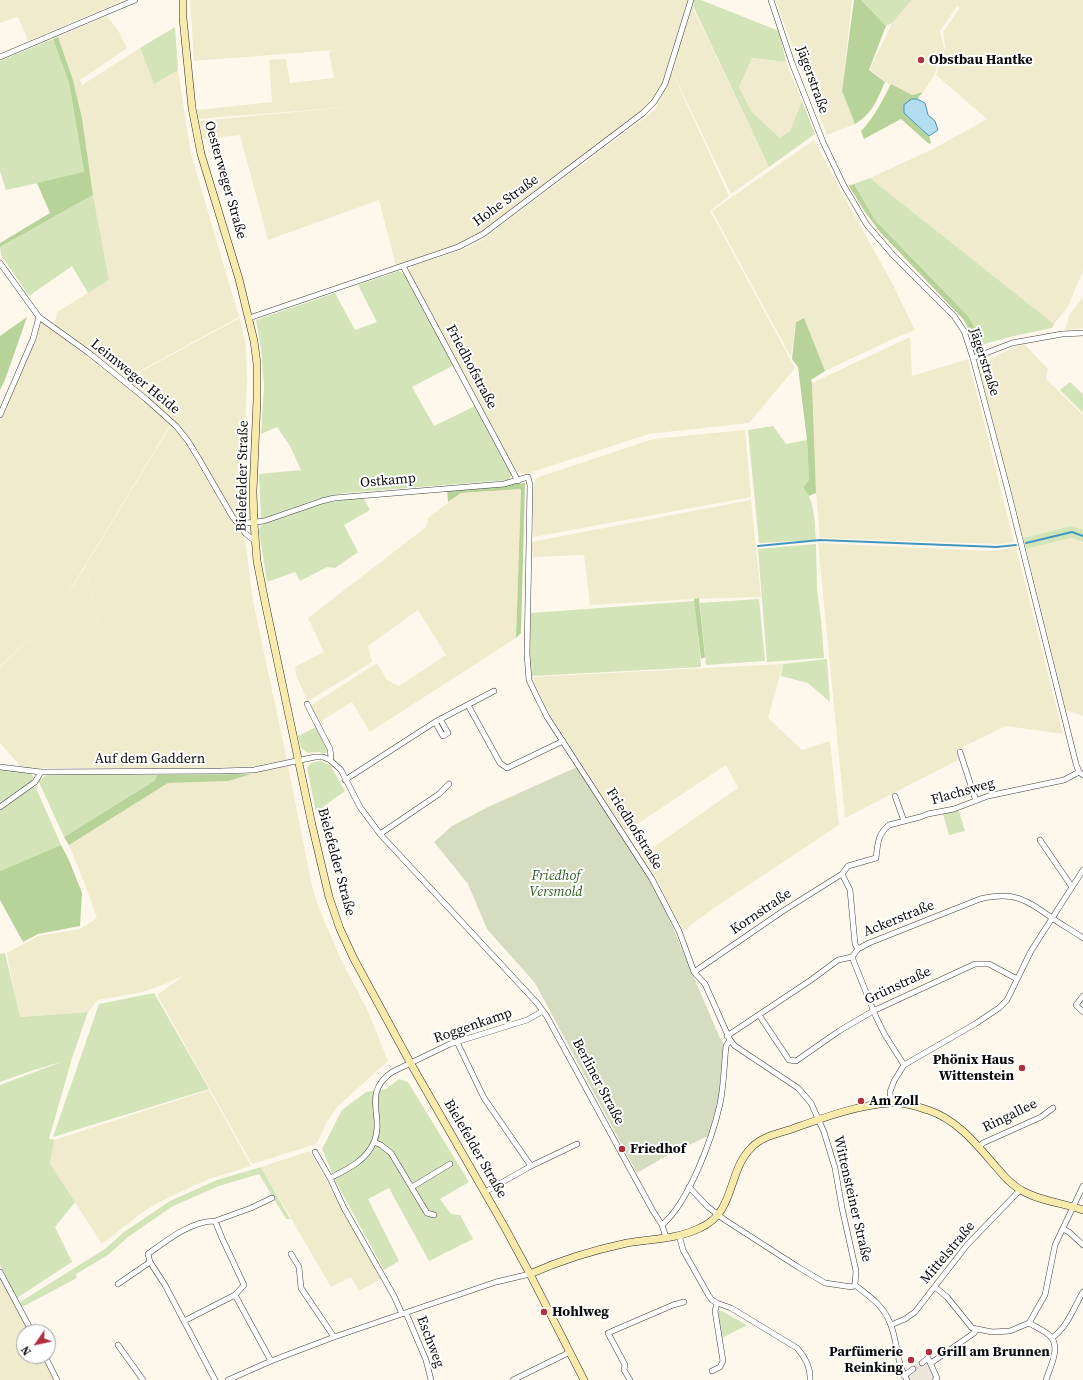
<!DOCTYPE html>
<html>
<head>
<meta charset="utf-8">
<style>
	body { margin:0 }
	#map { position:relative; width:1083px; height:1380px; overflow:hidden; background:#fdf8eb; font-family:"Source Serif 4",serif }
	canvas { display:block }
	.north { position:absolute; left:16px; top:1324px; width:40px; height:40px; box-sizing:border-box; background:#fff; border:1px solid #9d9d9d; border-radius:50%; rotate:236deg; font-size:11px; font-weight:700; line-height:16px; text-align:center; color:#0b0b0b }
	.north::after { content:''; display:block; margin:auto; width:14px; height:18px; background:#ae303f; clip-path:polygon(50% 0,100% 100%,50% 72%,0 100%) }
</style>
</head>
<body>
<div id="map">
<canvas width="1083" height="1380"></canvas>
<div class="north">N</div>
</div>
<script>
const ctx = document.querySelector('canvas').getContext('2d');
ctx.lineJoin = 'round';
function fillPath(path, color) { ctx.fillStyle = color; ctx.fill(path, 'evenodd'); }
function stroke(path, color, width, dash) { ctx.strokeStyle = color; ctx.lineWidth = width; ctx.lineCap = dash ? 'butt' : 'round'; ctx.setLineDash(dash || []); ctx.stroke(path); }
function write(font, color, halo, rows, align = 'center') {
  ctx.font = font + ' "Source Serif 4",serif'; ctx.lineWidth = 4; ctx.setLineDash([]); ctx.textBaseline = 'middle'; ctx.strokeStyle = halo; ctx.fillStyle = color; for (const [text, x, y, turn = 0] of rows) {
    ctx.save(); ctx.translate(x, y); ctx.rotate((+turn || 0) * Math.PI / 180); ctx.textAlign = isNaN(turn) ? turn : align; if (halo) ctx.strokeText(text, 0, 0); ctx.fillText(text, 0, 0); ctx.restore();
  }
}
fillPath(new Path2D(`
	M0 0H121L120 2 28 41 18 17 0 23Z
	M190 0H689L661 87 652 103 473 240 396 266 379 200 268 240 240 135 203 139 198 121 349 107 198 119 197 110 272 102 269 60 286 59 290 83 334 78 329 52 335 50 194 61Z
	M775 0H852L842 91 855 124 827 135Z
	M912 0H1083V271L1067 308 1054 324 870 178 933 149 987 119 936 75 945 47 943 32 960 8 957 6 940 31 944 48 934 76 923 92 912 95 885 82 870 69 892 23Z
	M692 6 769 167 731 194 671 69Z
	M107 16 118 30 127 48 80 80 82 85 140 48 154 83 178 70 191 154 239 317 127 378 55 325 57 312 109 280 93 195 82 118 73 80 58 37Z
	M752 58 786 62 802 101 790 131 780 138 752 112 739 86Z
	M672 72 729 196 710 211 795 368 749 423 649 434 526 474 518 472 513 465 409 272 412 266 475 245 655 110Z
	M814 140 842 193 892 283 915 330 893 339 825 371 803 318 796 322 791 357 712 211Z
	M1083 297V328L1065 330 1069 315Z
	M240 318 246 347 247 382 241 520 235 516 192 442 171 417 127 379Z
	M43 322 143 400 170 425 63 602 86 566 128 768H22L0 743V667L48 622 0 666V421L4 414 39 324Z
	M910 337 912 376 968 359 1014 542 999 544 820 538 816 493 812 383Z
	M1023 343 1048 369 1046 379 1083 415V530L1071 526 1023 538 978 365Z
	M171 425 183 439 224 509 237 527 245 539 253 601 287 760 256 766 220 768H128L86 565Z
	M745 430 751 497 533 537V486L536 478 653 439Z
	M521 489 516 638 370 732 352 702 318 723 311 708 313 704 377 663 387 680 399 686 446 655 418 610 368 646 372 662 310 700H307L296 675 295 667 324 652 308 618 426 527 428 518 461 493Z
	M751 500 761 597 694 599 590 605 584 555 533 557 531 542Z
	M1071 538 1083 542V716L1066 710 1026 549Z
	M818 543 992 551 1016 547 1063 734 1006 726 957 750 958 760 845 818Z
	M783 664 768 718 802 750 830 741 839 825 714 908 683 931 656 878 642 855 738 788 726 765 627 831 612 811 554 721 542 700 532 677Z
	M288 766 312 886 318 906 341 960 366 1007 388 1061 337 1107 327 1122 317 1143 313 1145 252 1164 157 995 186 974 170 982 143 992 98 1000 88 1012 19 1017 7 953 38 936 80 929 97 918 84 882 69 845 168 783 229 781 258 771Z
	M209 1090 251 1166 209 1179 171 1196 144 1211 102 1244 50 1164 54 1140Z
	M310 1151 381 1279 359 1291 351 1277 331 1287 261 1167Z
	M0 1276 29 1332H24V1356H42L55 1380H0Z`), '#f1ebcd');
fillPath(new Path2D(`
	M694 0H701L779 31 786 62 752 58 739 87 752 112 780 138 790 131 802 101 815 134 769 167 693 6Z
	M861 0H912L892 23 886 26Z
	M175 27 178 70 154 84 140 48Z
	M53 39 69 83 84 173 6 190 0 171V61Z
	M870 178 1054 324 1052 328 1014 336 984 344 968 316 875 220 854 184Z
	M93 195 109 280 88 293 72 266 29 296 1 255 0 247Z
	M399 271 404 274 454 365 412 387 434 426 475 406 512 475 508 480 343 493 318 499 261 519 259 474 301 470 290 446 277 427 261 434 264 387 261 348 256 320 335 293 355 330 377 322 358 285Z
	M1070 382 1083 394V413L1060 390Z
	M773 426 786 444 807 440 809 480 803 487C816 504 814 520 816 540L759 543 748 430Z
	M363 497 370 510 344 525 358 552 335 568 327 567 300 581 295 572 267 582 259 531 261 525 320 504Z
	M1071 526 1083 530V542L1071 538 1026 549 1023 538Z
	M816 544 817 589 821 619 824 658 767 662 758 549Z
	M759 599 765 661 706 665 700 603Z
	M695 601 701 667 532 676 530 652 531 613Z
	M827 659 830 702 808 683 781 676 783 664Z
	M316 727 327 750 324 754 319 752 308 753 301 748 298 736Z
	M320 761 330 765 345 791 316 812 307 768 311 763Z
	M0 769 30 773 33 776 32 781 0 803Z
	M49 774 157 775 154 781 64 837 38 780Z
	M32 786 36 788 61 845 0 871V810Z
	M959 811 965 831 949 835 943 814Z
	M5 953 20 1017 88 1012 72 1058 49 1139 54 1140 50 1164 75 1202 55 1227 72 1262 17 1298 0 1265V1085L64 1061 31 1071 0 1082V954Z
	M154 993 209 1089 53 1137 99 1004Z
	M399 1079 408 1082 469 1182 440 1199 451 1214 460 1215 473 1239 429 1261 389 1188 368 1199 399 1261 384 1270 336 1182 322 1149 342 1110 366 1092 386 1089Z
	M261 1167 290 1219H286L259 1174 219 1186 173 1206 128 1237 108 1255 76 1274 77 1278 22 1307 20 1302 105 1249 124 1232 170 1201 217 1180Z
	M719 1311H722L747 1325 722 1338 718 1314Z`), '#d2e4b8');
fillPath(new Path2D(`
	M854 0H861L886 26 869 70 885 82C877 100 873 113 855 124L842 91Z
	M58 37 73 80 82 118 93 195 0 247V243L50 213 37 183 84 172 69 83 53 39Z
	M891 84 912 95 923 92 917 99H912L904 113 929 136 931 143 929 144 901 119 864 139 861 131C874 118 882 101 891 84Z
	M854 184 875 220 968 316 984 344 979 346 963 319 880 232 865 212 849 186Z
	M27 317 5 380 0 390V336Z
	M804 318 825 371 811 380 812 383 816 493 809 496 803 487 809 480 807 440 798 367 792 359 796 322Z
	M525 483 521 633 516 638 521 489 461 493 448 502 447 490Z
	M699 598 705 657 701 659 694 599Z
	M251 774 229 781 168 783 69 845 64 837 154 781 157 775Z
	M61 845 69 860 82 893 80 926 38 934 23 942 0 900V871Z`), '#b7d399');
fillPath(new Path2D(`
	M577 767 651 882 663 905 719 1036 723 1042V1050L719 1096 708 1136 666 1156 637 1173 535 983 487 929 468 884 434 842 452 826 488 807Z`), '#d5dcbf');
fillPath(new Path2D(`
	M928 1357 934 1364 939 1379 938 1380H909L906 1374 922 1364Z`), '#ece6db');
const water = new Path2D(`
	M912 99H917L925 103 928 115 935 121 938 130 929 136 904 113V105Z`);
fillPath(water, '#b4def0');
stroke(water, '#4197c1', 1);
stroke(new Path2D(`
	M1026 543 1072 532 1083 536
	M758 546 820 540 997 547 1016 545`), '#4197c1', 2);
stroke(new Path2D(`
	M913 1369 922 1363`), '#d9d4c9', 5, [5, 2.5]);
const street = new Path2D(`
	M771 0 792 63 823 142 844 186 867 225 893 255 954 316 964 331 973 358 1007 487 1076 764 1079 772 1083 775
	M0 57 135 0
	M0 263 39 317 89 353 146 399 176 426 188 441 199 459 232 516 246 534 255 541
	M403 266 518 481
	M249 318 458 247 483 234 643 113 654 102 665 84 691 0
	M973 358 1012 343 1062 334 1083 333
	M0 415 33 339 39 317
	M238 524 264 521 322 501 334 498 504 484 528 477 530 485 527 654 529 680 536 695 547 717 652 879 679 931 694 972 705 984 730 1040 735 1046 798 1088 811 1103 824 1132 835 1168 842 1208 856 1271 855 1285
	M307 704 330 749 331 757 330 760
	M468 705 500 763 507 768 563 741
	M435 722 443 736 448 733 440 719
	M960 752 976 801
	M0 767 41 772 221 771 254 770 315 757H323L330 760 341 770 360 807 380 834 537 1003 546 1015 653 1211 662 1225 666 1237
	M345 780 435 722 494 691
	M895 796 904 821
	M0 807 35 782 41 772
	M380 834 439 794 449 784
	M1040 840 1072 887
	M858 949 855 944 850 890 842 874 848 866 876 858C878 844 877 835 889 825L920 817 928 814 954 809 988 796 1064 780 1079 772
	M852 957 876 1017 885 1035 904 1065
	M694 972 783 911 842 874
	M1083 996 1076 1005 1083 1012
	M759 1015 789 1060 796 1061 839 1031 873 1011 975 964H989L1017 979
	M727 1036 811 980 838 960 852 957 858 949 869 943 980 899C1014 891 1025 899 1052 918 1062 925 1073 931 1083 938
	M457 1042 484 1098 531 1166
	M891 1103 890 1092 894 1081 904 1065 975 1024 999 1008 1007 1000 1031 951 1083 870
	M374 1142 381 1145 391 1153 427 1213 434 1215
	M979 1147 983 1143 1041 1117 1053 1108
	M315 1152 330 1178 344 1208 394 1296 402 1314
	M330 1178C346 1170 366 1161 374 1142 385 1116 361 1094 392 1072L450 1044 527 1020 543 1011
	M412 1187 450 1164
	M689 1187 708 1207 725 1220 798 1267 825 1283 852 1287 855 1285
	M485 1192 531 1166 577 1144
	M215 1221 251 1208 272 1198
	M662 1225C689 1202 712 1139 720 1104 724 1085 724 1066 726 1046L730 1040
	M1063 1229 1069 1232 1083 1245
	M679 1235 683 1250 709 1296 712 1300 717 1303 731 1308 797 1348C805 1357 811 1367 810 1380
	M291 1254 299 1267 301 1288 334 1337
	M0 1272 32 1332
	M118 1284 150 1262
	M855 1285C870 1297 883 1305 890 1323 898 1341 896 1363 907 1380
	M935 1287 947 1297 972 1328 992 1332 1010 1331 1029 1323 1045 1295 1055 1245 1083 1186
	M235 1295 271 1361
	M406 1313 426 1360 431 1380
	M184 1321 235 1295 244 1285 222 1238 215 1221C191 1221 167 1240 148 1254L150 1262 165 1285 215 1380
	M1029 1323C1036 1327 1043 1330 1049 1335 1062 1346 1050 1367 1046 1380
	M891 1325 905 1319 915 1312 967 1245 1020 1190
	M1052 1338C1068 1326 1073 1309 1083 1292
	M118 1345 143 1380
	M45 1356 57 1380
	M922 1363 928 1358 937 1378 935 1380
	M931 1363 974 1333 976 1330
	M712 1371 720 1367 723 1361 715 1311 717 1303
	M904 1376 913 1369
	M228 1380 271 1361 334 1337 496 1282 530 1274
	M513 1380 570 1352
	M630 1380 624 1370 625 1365 608 1333 673 1305 684 1302`);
const secondary = new Path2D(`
	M183 0V18L192 108 201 154 239 279 254 341 257 364V400L253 491 254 523 257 561 265 602 312 825 329 897 340 929 354 959 411 1064 504 1226 530 1274 584 1380
	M530 1274C561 1260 594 1250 627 1243 651 1239 678 1239 700 1228 736 1212 727 1172 751 1148 761 1137 778 1133 792 1129 823 1118 857 1105 890 1103 903 1102 915 1106 928 1110 958 1120 977 1145 997 1168 1004 1176 1011 1185 1021 1190 1039 1201 1063 1203 1083 1210`);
stroke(street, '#3e3e3e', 6);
stroke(secondary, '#2d2d2d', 8);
stroke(street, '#fff', 5);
stroke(secondary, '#f8eaab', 7);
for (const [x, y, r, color] of [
	[921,60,4,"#ae303f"],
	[1022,1068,4,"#ae303f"],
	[861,1101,4,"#ae303f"],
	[622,1149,4,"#ae303f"],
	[544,1312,4,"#ae303f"],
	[929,1352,4,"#ae303f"],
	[911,1360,4,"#ae303f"]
]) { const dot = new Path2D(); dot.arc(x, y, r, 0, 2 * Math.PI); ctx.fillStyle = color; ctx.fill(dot); stroke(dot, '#fff', 1.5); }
write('bold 14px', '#0b0b0b', '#fff', [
	["Obstbau Hantke",929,60],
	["Phönix Haus",1014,1060,"right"],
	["Wittenstein",1014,1076,"right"],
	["Am Zoll",869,1101],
	["Friedhof",630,1149],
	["Hohlweg",552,1312],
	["Parfümerie",903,1352,"right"],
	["Reinking",903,1368,"right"],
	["Grill am Brunnen",937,1352]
], 'left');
write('14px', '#0b0b0b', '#fff', [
	["Jägerstraße",812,80,70],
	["Oesterweger Straße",225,180,74],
	["Hohe Straße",506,201,-36],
	["Jägerstraße",984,362,72],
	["Friedhofstraße",471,367,62],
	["Leimweger Heide",135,377,39],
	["Bielefelder Straße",243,476,-89],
	["Ostkamp",388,481,-5],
	["Auf dem Gaddern",150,759],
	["Flachsweg",963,792,-16],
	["Friedhofstraße",634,829,58],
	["Bielefelder Straße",336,862,75],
	["Kornstraße",761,912,-34],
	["Ackerstraße",899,919,-22],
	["Grünstraße",898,986,-25],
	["Roggenkamp",473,1026,-19],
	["Berliner Straße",598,1082,62],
	["Ringallee",1010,1116,-26],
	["Bielefelder Straße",475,1149,60],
	["Wittensteiner Straße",852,1199,77],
	["Mittelstraße",948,1253,-50],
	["Eschweg",430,1342,69]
]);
write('italic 14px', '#325c22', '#fff', [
	["Friedhof",556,876],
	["Versmold",556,892]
]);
</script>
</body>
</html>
